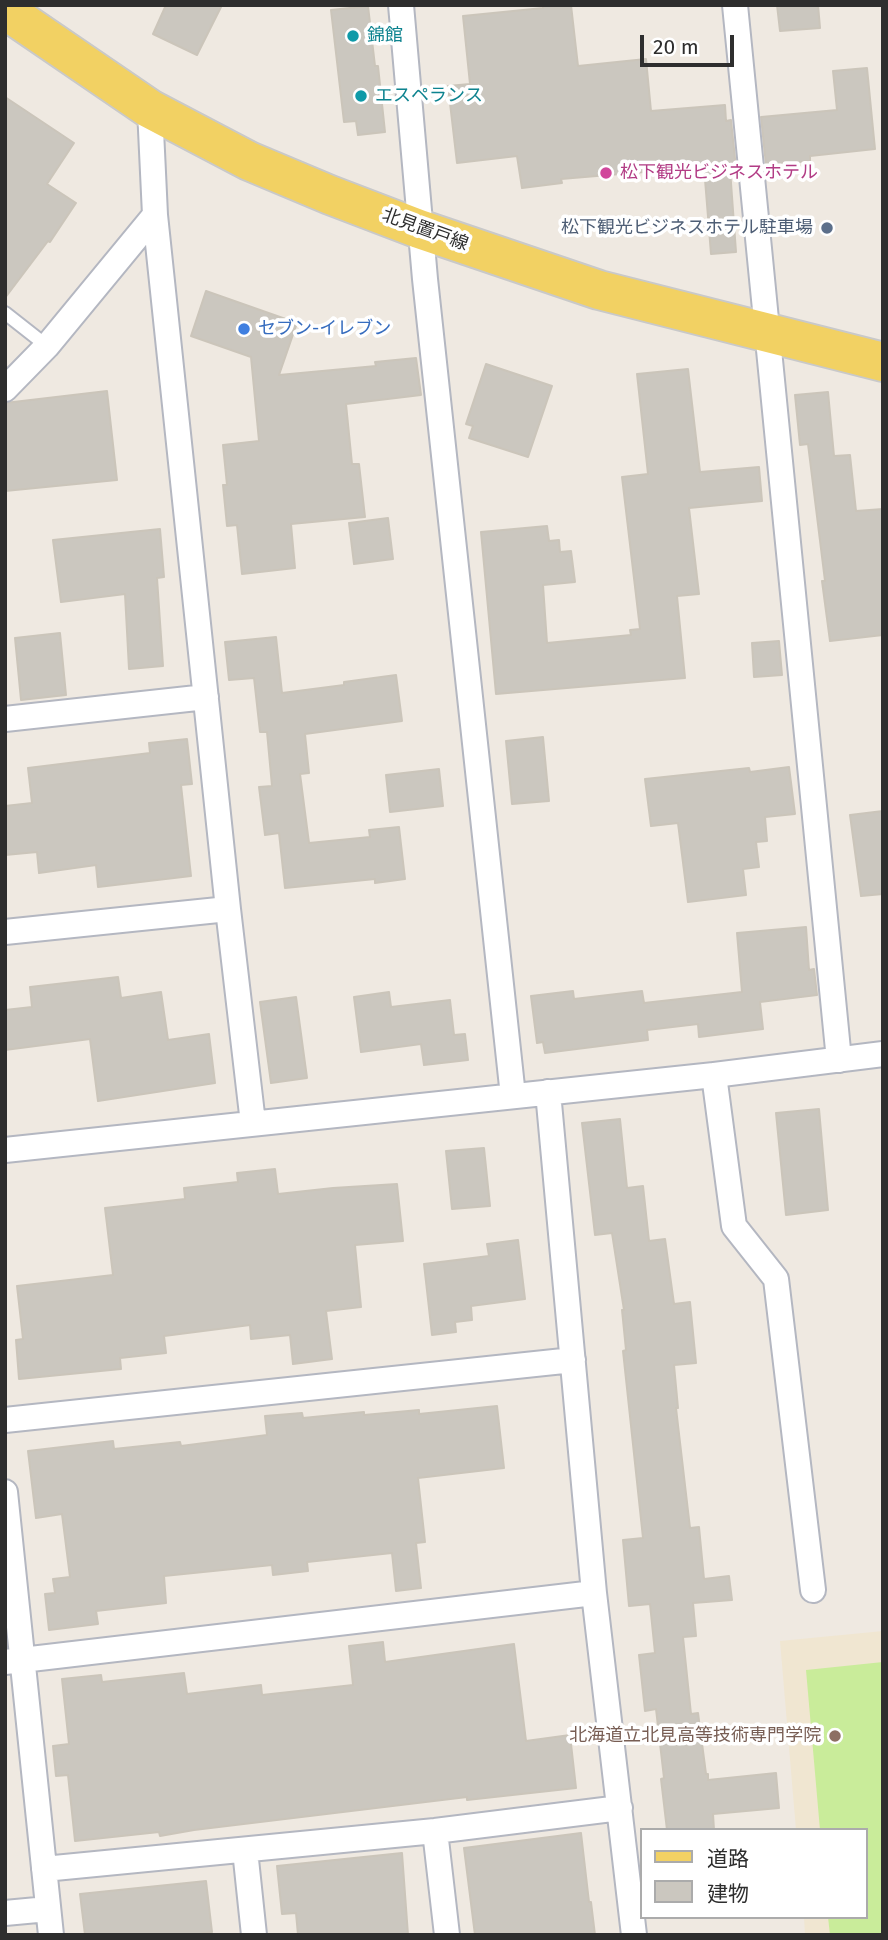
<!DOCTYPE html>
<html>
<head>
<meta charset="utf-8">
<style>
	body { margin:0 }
	#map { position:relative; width:888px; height:1940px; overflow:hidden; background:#efe9e1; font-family:"Fira Sans","Noto Sans JP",sans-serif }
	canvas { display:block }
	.frame { position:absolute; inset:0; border:7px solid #2e2e2e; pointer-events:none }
	.legend { position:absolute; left:640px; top:1828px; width:228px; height:91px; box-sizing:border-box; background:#fff; border:2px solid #ababab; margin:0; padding:9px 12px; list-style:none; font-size:21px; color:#2e2e2e }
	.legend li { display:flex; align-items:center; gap:14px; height:35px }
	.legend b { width:35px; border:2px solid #ababab }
	.scale { position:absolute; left:640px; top:35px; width:94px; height:32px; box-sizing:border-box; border:4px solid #2e2e2e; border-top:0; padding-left:9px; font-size:21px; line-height:24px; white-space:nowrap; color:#2e2e2e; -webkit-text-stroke:5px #fff; paint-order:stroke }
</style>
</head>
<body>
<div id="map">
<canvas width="888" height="1940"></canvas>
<div class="frame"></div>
<ul class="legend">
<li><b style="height:9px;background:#f2d163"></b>道路</li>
<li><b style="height:19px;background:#cbc7bf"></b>建物</li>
</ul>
<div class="scale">20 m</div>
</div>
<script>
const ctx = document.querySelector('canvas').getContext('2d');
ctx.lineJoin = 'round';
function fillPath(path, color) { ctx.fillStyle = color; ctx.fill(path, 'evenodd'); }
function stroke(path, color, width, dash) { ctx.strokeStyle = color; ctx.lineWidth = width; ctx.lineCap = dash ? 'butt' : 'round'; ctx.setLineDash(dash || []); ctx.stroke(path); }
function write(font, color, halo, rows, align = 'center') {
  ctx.font = font + ' "Fira Sans","Noto Sans JP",sans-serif'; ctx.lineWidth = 7; ctx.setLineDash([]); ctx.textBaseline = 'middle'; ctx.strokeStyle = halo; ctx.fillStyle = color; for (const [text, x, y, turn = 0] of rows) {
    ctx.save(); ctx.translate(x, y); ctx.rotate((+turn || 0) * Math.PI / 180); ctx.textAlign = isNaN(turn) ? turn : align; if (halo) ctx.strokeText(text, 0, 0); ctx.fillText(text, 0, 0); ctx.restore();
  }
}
fillPath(new Path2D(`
	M883 1631V1935H805L804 1917H865V1830H796L780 1641Z`), '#f0e6d1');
fillPath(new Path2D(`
	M883 1662V1935H830L828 1917H865V1830H820L806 1670Z`), '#c9ec9a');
const building = new Path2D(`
	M166 5H222L197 55 153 34Z
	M543 5H571L578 66 646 59 651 111 725 105 726 121 731 120 736 168 730 169 736 252 711 254 704 167 561 179 562 183 522 188 517 156 457 163 448 86 470 84 463 16 543 8Z
	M777 5H818L820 28 780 31Z
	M368 6 375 66H378L385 132 358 135 356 121 344 122 331 10Z
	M867 68 875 149 810 156V161L766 165 761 117 837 110 833 71Z
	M5 97 74 143 47 184 76 203 50 242 48 241 5 298Z
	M206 291 297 323 279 375 376 366 375 362 416 358 421 395 346 404 352 464H359L365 517 291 524 295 568 242 574 237 525 227 526 223 485H227L223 445 259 441 251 357 191 336Z
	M486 364 552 386 528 457 469 438 473 426 466 424Z
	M688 369 700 472 759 467 762 501 689 508 699 594 677 596 685 678 496 694 481 532 547 526 549 541 559 540 560 552 571 551 575 582 543 585 547 643 631 635 630 630 640 629 622 477 648 474 637 374Z
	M107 391 117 480 5 491V403Z
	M828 392 834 456 850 455 856 511 883 509V635L830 641 822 581H825L808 444 800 445 795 395Z
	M388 518 393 559 354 564 349 523Z
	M160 529 164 577 157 578 163 666 129 669 125 594 61 602 53 540Z
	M60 633 66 695 21 700 15 638Z
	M276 637 282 693 344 685V682L396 675 402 721 305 734 309 773 300 774 309 843 370 837 369 830 399 827 405 879 375 883V879L285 888 279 833 265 835 259 787 272 786 267 732H260L254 678 229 680 225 642Z
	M779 641 782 675 754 677 752 643Z
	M543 737 549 801 512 804 506 741Z
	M187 739 192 784 181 785 191 876 98 887 96 865 39 873 37 852 5 855V806L32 803 28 768 150 753 149 743Z
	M789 767 795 814 765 817 767 841 756 842 759 867 743 869 746 895 688 902 678 823 651 826 645 779 749 768 750 772Z
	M439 769 443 806 390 812 386 775Z
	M883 811V894L861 896 850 815Z
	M806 927 809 970 814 969 817 995 760 1002 763 1029 699 1037 698 1024 647 1030 648 1040 545 1053 543 1042 537 1043 531 996 573 991 574 999 642 991 644 1003 742 992 737 933Z
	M118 977 121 998 161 992 168 1040 209 1034 215 1083 98 1101 90 1039 5 1050V1010L32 1007 30 987Z
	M389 992 391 1007 450 1000 454 1035 465 1034 468 1060 424 1065 421 1044 361 1052 354 997Z
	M296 997 307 1078 271 1083 260 1002Z
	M819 1109 828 1210 786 1215 776 1113Z
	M620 1119 627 1188 643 1186 649 1241 665 1239 674 1304 690 1302 696 1363 674 1365 678 1408H676L690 1528 699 1527 704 1579 729 1576 732 1600 693 1603 696 1636 683 1637 691 1714 698 1713 706 1774H708V1780L776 1773 779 1808 713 1814 714 1830H667L661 1779 664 1778 656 1709 645 1711 639 1655 655 1653 650 1604 629 1606 623 1540 643 1538 623 1351 626 1350 622 1310H624L612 1233 595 1235 582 1123Z
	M484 1148 490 1206 452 1209 446 1151Z
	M275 1169 278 1194 333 1188 397 1184 403 1241 355 1245 361 1307 326 1311 332 1359 293 1364 290 1335 251 1339 250 1325 164 1336 166 1353 120 1358 121 1369 19 1379 16 1340 23 1339 17 1286 113 1275 105 1208 185 1199 184 1188 238 1182 237 1173Z
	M518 1240 525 1299 471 1306 472 1320 455 1322 456 1332 432 1335 424 1264 489 1256 487 1244Z
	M497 1406 504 1468 418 1478 425 1542 416 1543 421 1588 396 1591 392 1553 307 1562 308 1571 273 1575 272 1565 164 1576 166 1603 96 1611 98 1624 49 1630 45 1594 55 1593 53 1579 70 1577 62 1514 36 1518 28 1451 113 1441 114 1449 180 1442 181 1446 267 1435 265 1416 302 1413 303 1418 364 1412V1415L419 1410V1414Z
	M383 1642 385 1662 514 1644 526 1741 570 1735 576 1788 467 1800V1797L194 1830 160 1836 159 1832 75 1841 68 1775 56 1776 53 1746 69 1744 62 1679 101 1675 102 1682 184 1673 187 1694 261 1685 262 1695 353 1685 349 1646Z
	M581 1833 589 1902H591L595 1935H475L464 1848Z
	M402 1853 408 1935H298L296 1913 282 1914 277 1866Z
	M206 1881 212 1932 192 1935H85L80 1894Z`);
fillPath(building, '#cbc7bf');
stroke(building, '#cbc5ba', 2);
const lane = new Path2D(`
	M5 313 47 346`);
const street = new Path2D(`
	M401 5 425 279 513 1096
	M735 5 839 1060
	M150 109 155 215 228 909 253 1123
	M5 389 47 346 155 215
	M5 719 206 697
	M5 932 228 909
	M714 1075 734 1226 776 1279 813 1590
	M548 1092 594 1593 634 1935
	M5 1150 714 1075 883 1054
	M5 1420 573 1360
	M5 1492 51 1935
	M5 1662 594 1593
	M435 1831 447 1935
	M245 1850 254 1935
	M44 1869 435 1831 620 1808
	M5 1913 48 1909`);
const primary = new Path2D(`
	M5 10 150 109 249 161 330 195 419 229 599 290 883 362`);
stroke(lane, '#b4b7c1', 16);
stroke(street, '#b4b7c1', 28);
stroke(primary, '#c9c9c9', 42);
stroke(lane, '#fff', 12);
stroke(street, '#fff', 24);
stroke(primary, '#f2d163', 38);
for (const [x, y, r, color] of [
	[353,36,7,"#0f9aa8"],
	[361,96,7,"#0f9aa8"],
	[606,173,7,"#d1479c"],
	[827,228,7,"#5c6f8a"],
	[244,329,7,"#3f7fe0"],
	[835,1736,7,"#8d6e63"]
]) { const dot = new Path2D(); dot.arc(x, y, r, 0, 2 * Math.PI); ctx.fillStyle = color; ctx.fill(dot); stroke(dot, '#fff', 2.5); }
write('18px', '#0d838f', '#fff', [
	["錦館",367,36],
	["エスペランス",375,96]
], 'left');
write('18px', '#b23c85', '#fff', [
	["松下観光ビジネスホテル",620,173]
], 'left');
write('18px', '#4e5e75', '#fff', [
	["松下観光ビジネスホテル駐車場",813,228]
], 'right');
write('18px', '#2e2e2e', '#fff', [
	["北見置戸線",425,230,20]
]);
write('18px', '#366cbe', '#fff', [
	["セブン-イレブン",258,329]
], 'left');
write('18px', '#785e54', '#fff', [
	["北海道立北見高等技術専門学院",821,1736]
], 'right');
</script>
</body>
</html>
